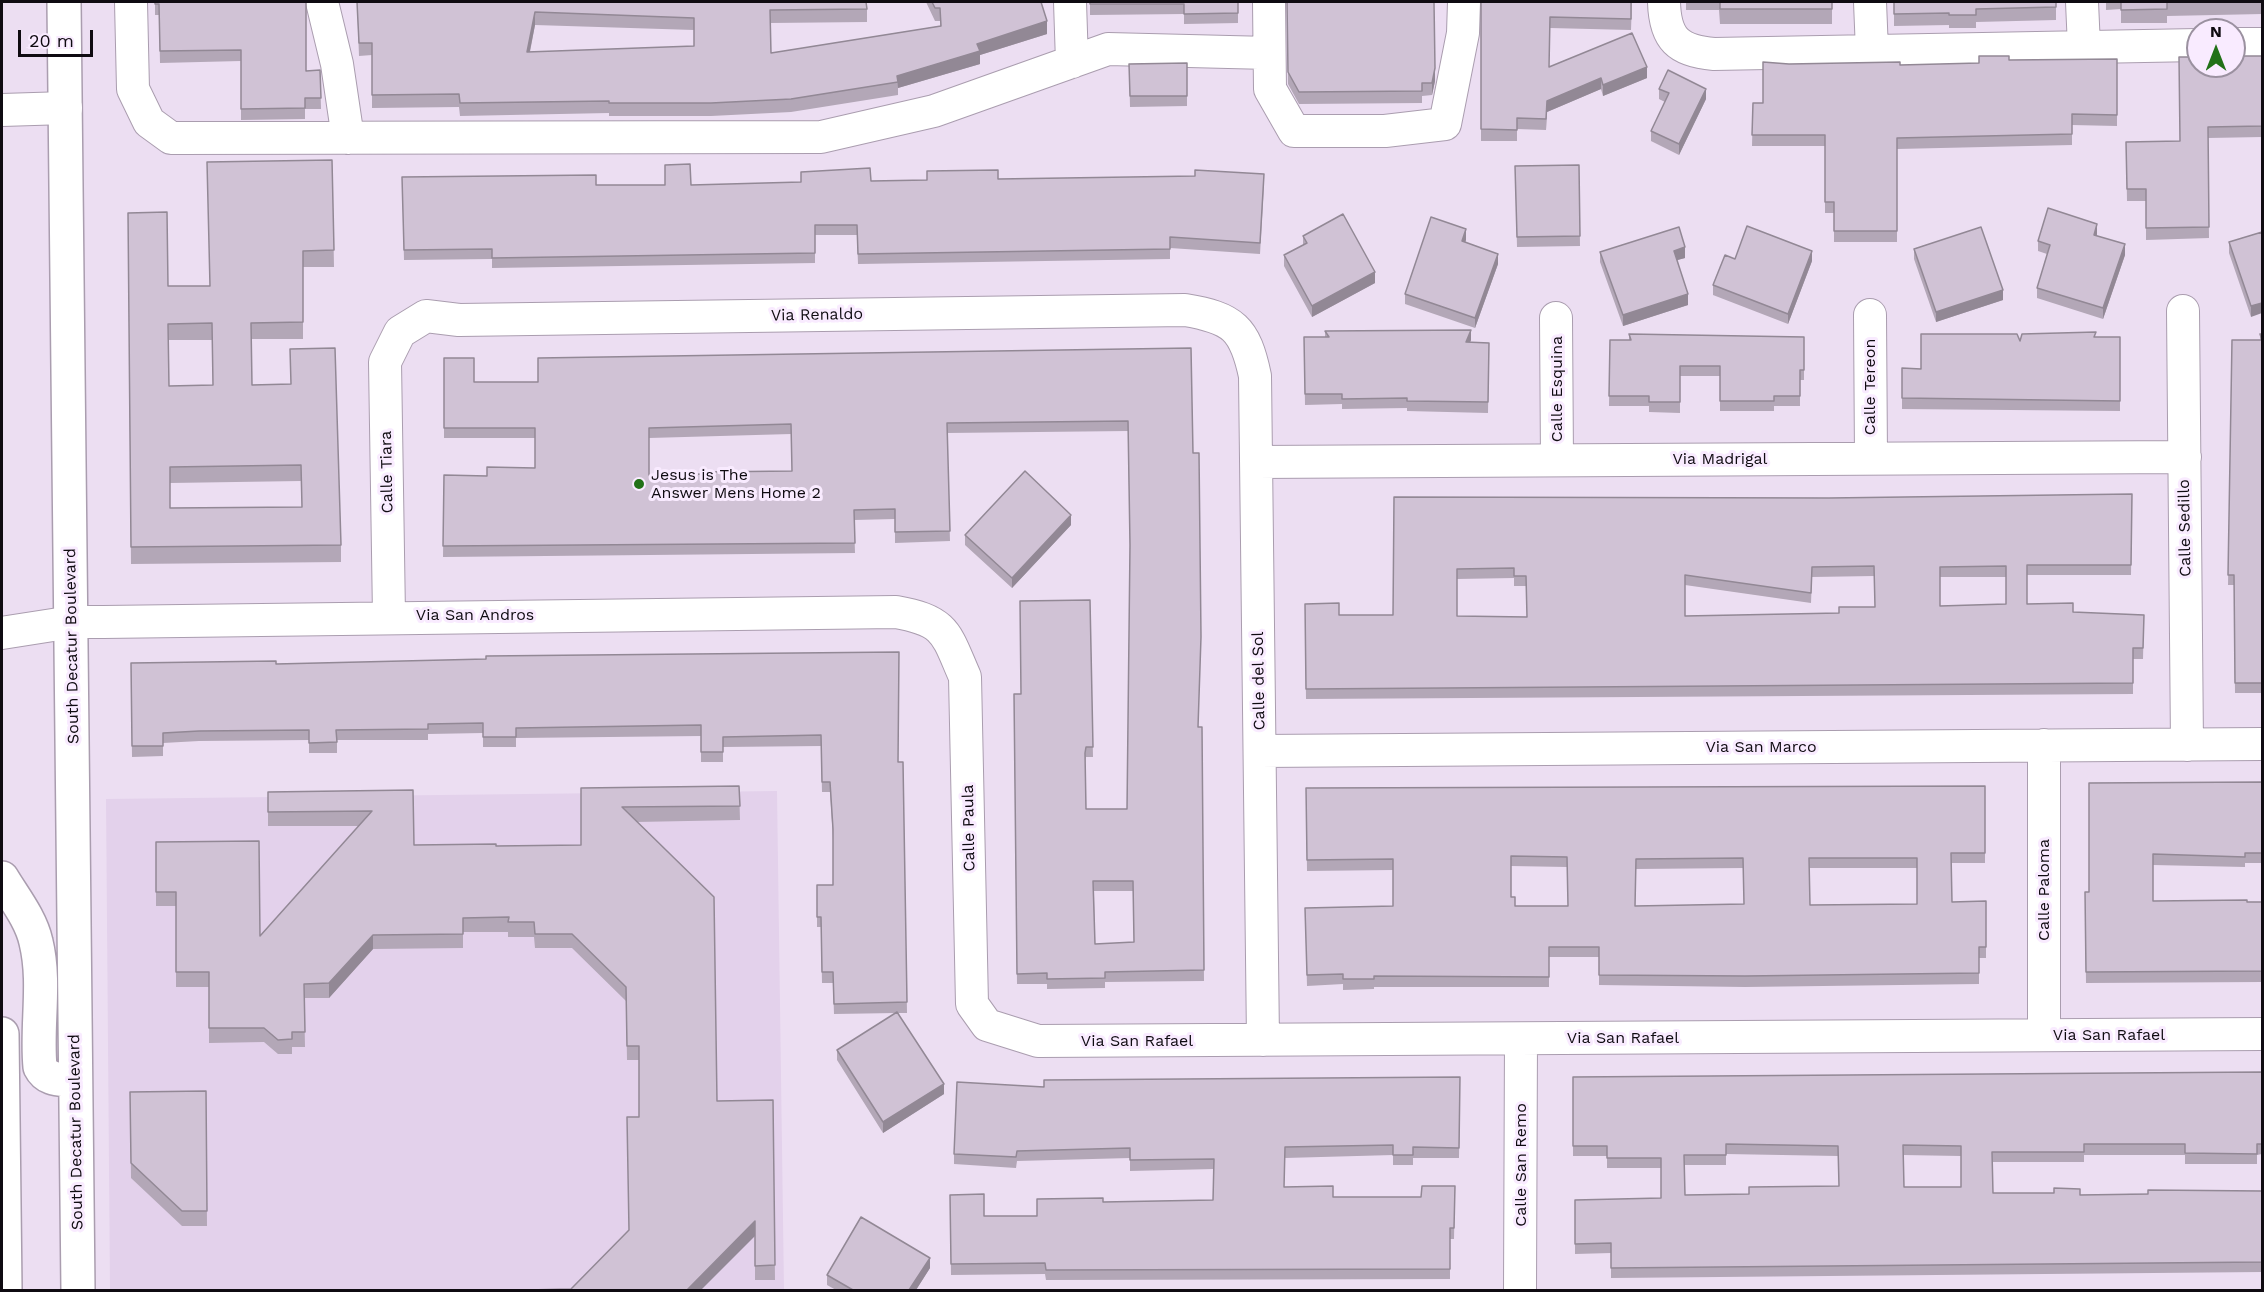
<!DOCTYPE html>
<html>
<head>
<meta charset="utf-8">
<style>
	body { margin:0 }
	#map { position:relative; width:2264px; height:1292px; overflow:hidden; background:#ecdef2; font-family:"Work Sans",sans-serif }
	canvas { display:block }
	.frame { position:absolute; inset:0; border:3px solid #0f0b11; pointer-events:none }
	.north { position:absolute; left:2186px; top:18px; width:60px; height:60px; box-sizing:border-box; background:#f9ebff; border:2px solid #9b91a0; border-radius:50%; rotate:0deg; font-size:16px; font-weight:700; line-height:24px; text-align:center; color:#0f0b11 }
	.north::after { content:''; display:block; margin:auto; width:21px; height:27px; background:#227118; clip-path:polygon(50% 0,100% 100%,50% 72%,0 100%) }
	.scale { position:absolute; left:18px; top:30px; width:75px; height:27px; box-sizing:border-box; border:3px solid #0f0b11; border-top:0; padding-left:8px; font-size:18px; line-height:21px; white-space:nowrap; color:#0f0b11; -webkit-text-stroke:4px #f9ebff; paint-order:stroke }
</style>
</head>
<body>
<div id="map">
<canvas width="2264" height="1292"></canvas>
<div class="frame"></div>
<div class="north">N</div>
<div class="scale">20 m</div>
</div>
<script>
const ctx = document.querySelector('canvas').getContext('2d');
ctx.lineJoin = 'round';
function fillPath(path, color) { ctx.fillStyle = color; ctx.fill(path, 'evenodd'); }
function stroke(path, color, width, dash) { ctx.strokeStyle = color; ctx.lineWidth = width; ctx.lineCap = dash ? 'butt' : 'round'; ctx.setLineDash(dash || []); ctx.stroke(path); }
function write(font, color, halo, rows, align = 'center') {
  ctx.font = font + ' "Work Sans",sans-serif'; ctx.lineWidth = 6; ctx.setLineDash([]); ctx.textBaseline = 'middle'; ctx.strokeStyle = halo; ctx.fillStyle = color; for (const [text, x, y, turn = 0] of rows) {
    ctx.save(); ctx.translate(x, y); ctx.rotate((+turn || 0) * Math.PI / 180); ctx.textAlign = isNaN(turn) ? turn : align; if (halo) ctx.strokeText(text, 0, 0); ctx.fillText(text, 0, 0); ctx.restore();
  }
}
fillPath(new Path2D(`
	M777 791 784 1290H110L106 799Z`), '#e3d1eb');
const minor = new Path2D(`
	M131 2 133 89 149 122 171 138 821 137 934 111 1108 49 1269 53
	M322 2 337 64 348 138
	M1070 2 1072 62
	M1269 2 1270 89 1294 131H1385L1445 124 1463 33 1464 2
	M1664 2C1665 39 1678 51 1714 54L2198 45
	M1870 2 1872 51
	M2082 2 2084 47
	M2234 44H2262
	M2 110 66 108
	M2183 311 2187 745
	M1870 315 1871 458
	M1556 318 1557 460
	M1256 462 2185 457
	M389 616 385 362 400 332 426 316 459 320 1185 310C1233 318 1245 328 1255 376L1263 1040
	M2 633 72 622H103L896 612C947 621 946 634 965 677L972 1004 987 1025 1038 1041 2262 1034
	M2044 745V1035
	M1260 751 2262 744
	M1520 1290 1521 1039`);
const major = new Path2D(`
	M64 2 78 1290
	M2 878C14 898 31 919 36 942 46 983 36 1026 40 1067 47 1081 61 1079 75 1081
	M2 1034 5 1290`);
stroke(minor, '#aa9daf', 34);
stroke(major, '#aa9daf', 36);
stroke(minor, '#fff', 32);
stroke(major, '#fff', 33);
fillPath(new Path2D(`
	M155 2 306 71 320 70 321 109H305V119L241 120V61L160 63 159 15H155Z
	M357 2 867 9V22L770 23 771 53 940 26V21H935L926 2H1041L1047 34 980 55V64L898 88V95L791 112 711 116H609V113L460 116 459 107 372 108V55L359 56ZM535 25 694 30V46L530 52Z
	M1090 2H1238V23L1184 24V14L1090 15Z
	M1287 2 1435 81 1432 95 1422 96V103L1299 104 1288 84Z
	M1481 2H1632L1631 30 1550 28 1549 67 1647 78 1603 96 1601 89 1547 112 1546 130 1517 129V141H1481Z
	M1686 2H1832V24H1720L1719 10H1686Z
	M1894 2H2056V20L1976 22V28H1949V25L1894 26Z
	M2106 2H2262V14L2167 16V23H2121V9L2106 10Z
	M2262 56V137L2208 138 2209 238 2146 240V201H2127L2126 142 2180 141Z
	M2117 59V126L2072 125V145L1897 149V242H1834V213H1825V146H1752L1753 103H1763L1789 64 1900 65 1979 63 2009 60Z
	M1187 63V106L1130 107 1129 64Z
	M1659 89 1706 99 1679 155 1651 141V131L1665 102 1659 99Z
	M332 160 334 267H303V339H251L252 385 291 384 290 349 341 545V562L131 564 128 213 168 286H209ZM168 340H212L213 385 169 386ZM301 481 302 507 170 508V483Z
	M1579 165 1580 246 1517 247 1515 166Z
	M402 177 596 185H691L998 179 1264 184 1260 254 1170 248V259L858 264 857 235H815V263L492 268V259L404 260Z
	M2262 232 2251 317 2229 253V242Z
	M2097 234V236L2125 255 2103 319 2037 298V288L2047 254 2038 251V241Z
	M1303 236 1375 283 1312 317 1284 266V255L1303 245Z
	M1466 240 1465 242 1498 264 1475 328 1405 304V294Z
	M1914 249 2003 300 1936 322 1914 259Z
	M1600 252 1685 258 1677 260 1688 305 1623 326 1600 262Z
	M1812 261 1788 324 1713 295V285Z
	M1325 331 1471 340 1470 342 1489 343 1488 413 1407 411V408L1342 409V404L1305 405 1304 337H1325Z
	M1629 334 1804 337V380H1800V406H1774V411H1720V376H1680V413L1649 412V406H1609L1610 340H1629Z
	M2260 334H2262V693H2235L2234 585H2228L2232 340H2260Z
	M2096 337H2120V411L1902 409V368L1921 369 2020 341Z
	M1191 348 1198 727H1202L1204 981 1105 982V988L1047 989V984H1017L1014 694H1021L1090 600 1093 757H1086L1085 762 1086 809H1127L1130 551 1128 431 947 433 950 541 895 543V519L854 520 855 553 443 557 444 475 487 476 535 468V438H444V358L474 382H538ZM791 434 792 471 649 475V438ZM1094 891H1133L1134 942 1095 944Z
	M2132 494 2131 575H2027V604L2073 612 2144 615 2143 659H2133V694L1306 699 1305 604 1339 615H1393L1394 497 1829 498ZM1874 576 1875 607 1839 613 1685 616V585L1811 603 1812 577ZM1940 577H2006V604L1940 606ZM1514 578V586H1526L1527 617 1457 616V579Z
	M1071 525 1012 588 965 545V535Z
	M899 652 898 762H903L907 1013H898L944 1094 883 1133 837 1060V1050L896 1013 834 1014 833 983H822L821 927H817V885H833V839L830 792H822L821 746 723 747V762H701V736L516 738V747H483V733L428 734V740H337V753H309V740L199 741 163 743V756L132 757 131 663 276 664Z
	M2262 782V863H2245V867L2153 865V901L2262 902V982L2086 983 2085 892H2089Z
	M739 786 740 820 636 822 717 1101 773 1100 775 1280H755V1236L571 1289 629 1230 639 1117V1060H627L626 1001 572 948H535L534 937H508V932H463V948L373 949 329 998H304L305 1047H292V1054H278L264 1042 209 1043V987H176V906H156V842L260 936 359 826H268V792L413 790 414 845 496 846 581 845V788Z
	M1985 786V863H1951L1952 902 1986 901V958H1979V984L1745 987 1599 985V957H1549V987H1374V989L1343 990V984L1307 986 1305 908 1393 906V870L1307 871 1306 788ZM1511 866 1567 867 1568 906H1515L1511 897ZM1743 868 1744 904 1635 906 1636 869ZM1809 868H1917V904L1810 905Z
	M2262 1072V1154L2257 1155V1164H2185V1155H2084V1162H1992L1993 1193 2080 1195 2262 1191V1272L1611 1278V1253L1575 1254V1200L1661 1198V1168H1607V1156H1573V1077ZM1726 1154 1838 1156 1839 1186 1749 1194 1685 1195 1684 1165H1726ZM1903 1155 1961 1156V1187H1904Z
	M1460 1077 1459 1158H1413V1165H1393V1155L1285 1158 1284 1187 1333 1197H1421L1455 1186 1454 1239H1450V1279L1046 1280 1045 1274 951 1275 950 1195 984 1216H1037L1103 1202 1213 1200 1214 1169 1130 1171V1158L1017 1161 1016 1168 954 1164V1154L1044 1087Z
	M206 1091 207 1226H182L131 1178 130 1092Z
	M930 1268 916 1290H836L827 1285V1275Z`), '#b3a7b7');
fillPath(new Path2D(`
	M535 12V25L527 65V52Z
	M1047 21V34L980 55V64L898 88 897 76 977 44Z
	M1647 67V78L1603 96V85Z
	M1435 68V81L1432 95V83Z
	M1601 78V89L1547 112 1546 130 1547 101Z
	M1706 89V99L1679 155V144Z
	M2097 224V234L2094 245V235Z
	M1466 229V240L1462 252V241Z
	M2125 244V255L2103 319V308Z
	M1685 247V258L1674 261V251Z
	M1812 251V261L1788 324V314Z
	M1498 254V264L1475 328V318Z
	M1375 272V283L1312 317V306Z
	M2003 290V300L1936 322V312Z
	M1688 294V305L1623 326V315Z
	M2262 303V313L2251 317V306Z
	M1471 330V340L1466 353V342Z
	M1071 515V525L1012 588V578Z
	M373 935V949L329 998V983Z
	M944 1084V1094L883 1133V1122Z
	M755 1221V1236L701 1290H687Z
	M930 1258V1268L916 1290H909Z`), '#928895');
const building = new Path2D(`
	M155 2H306V71L320 70 321 98H305V108L241 109V50L160 51 159 4H155Z
	M357 2H866L867 9 770 10 771 53 941 26 940 8H935L932 2H1041L1047 21 977 44 980 51 897 76 898 82 791 99 711 103H609V101L460 103 459 94 372 95V43H359ZM535 12 694 18V46L527 52Z
	M1090 2H1238V13L1184 14V4H1090Z
	M1287 2H1434L1435 68 1432 83H1422V91L1299 92 1288 72Z
	M1481 2H1631V19L1550 17 1549 67 1632 33 1647 67 1603 85 1601 78 1547 101 1546 119 1517 118V130L1481 129Z
	M1720 2H1832V9H1720Z
	M1894 2H2056V7L1976 9V15H1949V13L1894 14Z
	M2121 2H2208H2167V9L2121 10Z
	M1979 56H2009V60L2117 59V115L2072 114V134L1897 138V231H1834V202H1825V135H1752L1753 103H1763V62L1789 64 1900 62V65L1979 63Z
	M2234 56H2262V126L2208 127 2209 227 2146 228V189H2127L2126 142 2180 141 2179 57H2198V66H2234Z
	M1187 63V96H1130L1129 64Z
	M1668 70 1706 89 1679 144 1651 131 1669 93 1659 89Z
	M332 160 334 250 303 251V322L251 323 252 385 291 384 290 349 335 348 341 545 131 547 128 213 167 212 168 286H210L207 162ZM212 323 213 385 169 386 168 324ZM301 465 302 507 170 508V467Z
	M690 164 691 185 801 182V172L870 168 871 181 927 180V171L998 170V179L1195 176V170L1264 174 1260 243 1170 237V249L858 254 857 225H815V253L492 258V249L404 250 402 177 596 175V185H665V165Z
	M1579 165 1580 236 1517 237 1515 166Z
	M2048 208 2097 224 2094 235 2125 244 2103 308 2037 288 2050 245 2038 241Z
	M1343 214 1375 272 1312 306 1284 255 1307 243 1303 236Z
	M1431 217 1466 229 1462 241 1498 254 1475 318 1405 294Z
	M1747 226 1812 251 1788 314 1713 285 1725 255 1735 259Z
	M1679 227 1685 247 1674 251 1688 294 1623 315 1600 252Z
	M1981 227 2003 290 1936 312 1914 249Z
	M2262 232V303L2251 306 2229 242Z
	M1471 330 1466 342 1489 343 1488 402 1407 401V398L1342 399V394H1305L1304 337H1329L1325 331Z
	M2096 332 2094 337H2120V401L1902 398V368L1921 369V334H2017L2020 341 2022 334Z
	M1629 334 1804 337V370H1800V396H1774V401H1720V366H1680V402H1649V396H1609L1610 340H1631Z
	M2260 334H2262V683H2235L2234 575H2228L2232 340H2262Z
	M1191 348 1193 453H1199L1201 637 1198 727H1202L1204 970 1105 972V978L1047 979V973L1017 974 1014 694H1021L1020 601 1090 600 1093 747H1086L1085 753 1086 809H1127L1130 545 1128 421 947 423 950 531 895 532V509L854 510 855 543 443 546 444 475 487 476V467L535 468V428H444V358H474V382H538V358ZM791 424 792 471 706 472V474L649 475V428ZM1093 881H1133L1134 942 1095 944Z
	M1025 471 1071 515 1012 578 965 535Z
	M2132 494 2131 565H2027V604L2073 603V612L2144 615 2143 648H2133V683L1306 689 1305 604 1339 603V615H1393L1394 497 1829 498ZM1874 566 1875 607H1839V613L1685 616V575L1811 593 1812 567ZM2006 566V604L1940 606V567ZM1514 568V576H1526L1527 617 1457 616V569Z
	M899 652 898 762H903L907 1002 834 1004 833 972H822L821 917H817V885H833V829L830 782H822L821 735 723 737V752H701V725L516 728V737H483V723L428 724V729L336 730 337 742 309 743V730L199 731 163 733V746H132L131 663 276 661V664L486 659V656Z
	M2262 782V853H2245V857L2153 854V901L2247 900V902H2262V971L2086 972 2085 892H2089V783Z
	M739 786 740 806 622 807 714 897 717 1101 773 1100 775 1265 755 1266V1221L687 1290H527L571 1289 629 1230 627 1117H639V1046H627L626 987 572 934H535L534 922H508L509 917 463 918V934L373 935 329 983 304 984 305 1032H292V1039L278 1040 264 1028H209V972H176V892H156V842L259 841 260 936 372 811 268 812V792L413 790 414 845 496 844V846L581 845V788Z
	M1985 786V853H1951L1952 902 1986 901V947H1979V973L1745 976 1599 975V947H1549V977L1374 976V979H1343V974L1307 975 1305 908 1393 906V859L1307 860 1306 788ZM1511 856 1567 857 1568 906H1515V897H1511ZM1743 858 1744 904 1635 906 1636 859ZM1809 858H1917V904L1810 905Z
	M897 1012 944 1084 883 1122 837 1050Z
	M2262 1072V1144H2257V1154L2185 1153V1144H2084V1152H1992L1993 1193H2054V1188L2080 1189V1195L2148 1194V1190L2262 1191V1262L1611 1268V1243L1575 1244V1200L1661 1198V1158H1607V1146H1573V1077ZM1726 1144 1838 1146 1839 1186 1749 1187V1194L1685 1195 1684 1155H1726ZM1903 1145 1961 1146V1187H1904Z
	M1460 1077 1459 1148 1413 1147V1155H1393V1145L1285 1147 1284 1187 1333 1186V1197H1421L1422 1186H1455L1454 1228H1450V1269L1046 1270 1045 1263 951 1264 950 1195 984 1194V1216H1037V1199L1103 1198V1202L1213 1200 1214 1159 1130 1160V1148L1017 1151 1016 1157 954 1154 957 1082 1044 1087V1080Z
	M206 1091 207 1211H182L131 1163 130 1092Z
	M861 1217 930 1258 909 1290H853L827 1275Z`);
fillPath(building, '#d0c2d5');
stroke(building, '#928895', 1.5);
for (const [x, y, r, color] of [
	[639,484,6,"#227118"]
]) { const dot = new Path2D(); dot.arc(x, y, r, 0, 2 * Math.PI); ctx.fillStyle = color; ctx.fill(dot); stroke(dot, '#f9ebff', 2); }
write('16px', '#0f0b11', '#f9ebff', [
	["Via Renaldo",817,315,-1],
	["Calle Tereon",1870,387,-90],
	["Calle Esquina",1557,389,-90],
	["Via Madrigal",1720,459],
	["Calle Tiara",387,472,-91],
	["Calle Sedillo",2185,528,-91],
	["Via San Andros",475,615],
	["South Decatur Boulevard",72,646,-91],
	["Calle del Sol",1259,681,-91],
	["Via San Marco",1761,747],
	["Calle Paula",969,828,-91],
	["Calle Paloma",2044,890,-90],
	["Via San Rafael",2109,1035],
	["Via San Rafael",1623,1038],
	["Via San Rafael",1137,1041],
	["South Decatur Boulevard",76,1132,-91],
	["Calle San Remo",1521,1165,-90]
]);
write('16px', '#0f0b11', '#f9ebff', [
	["Jesus is The",651,475],
	["Answer Mens Home 2",651,493]
], 'left');
</script>
</body>
</html>
